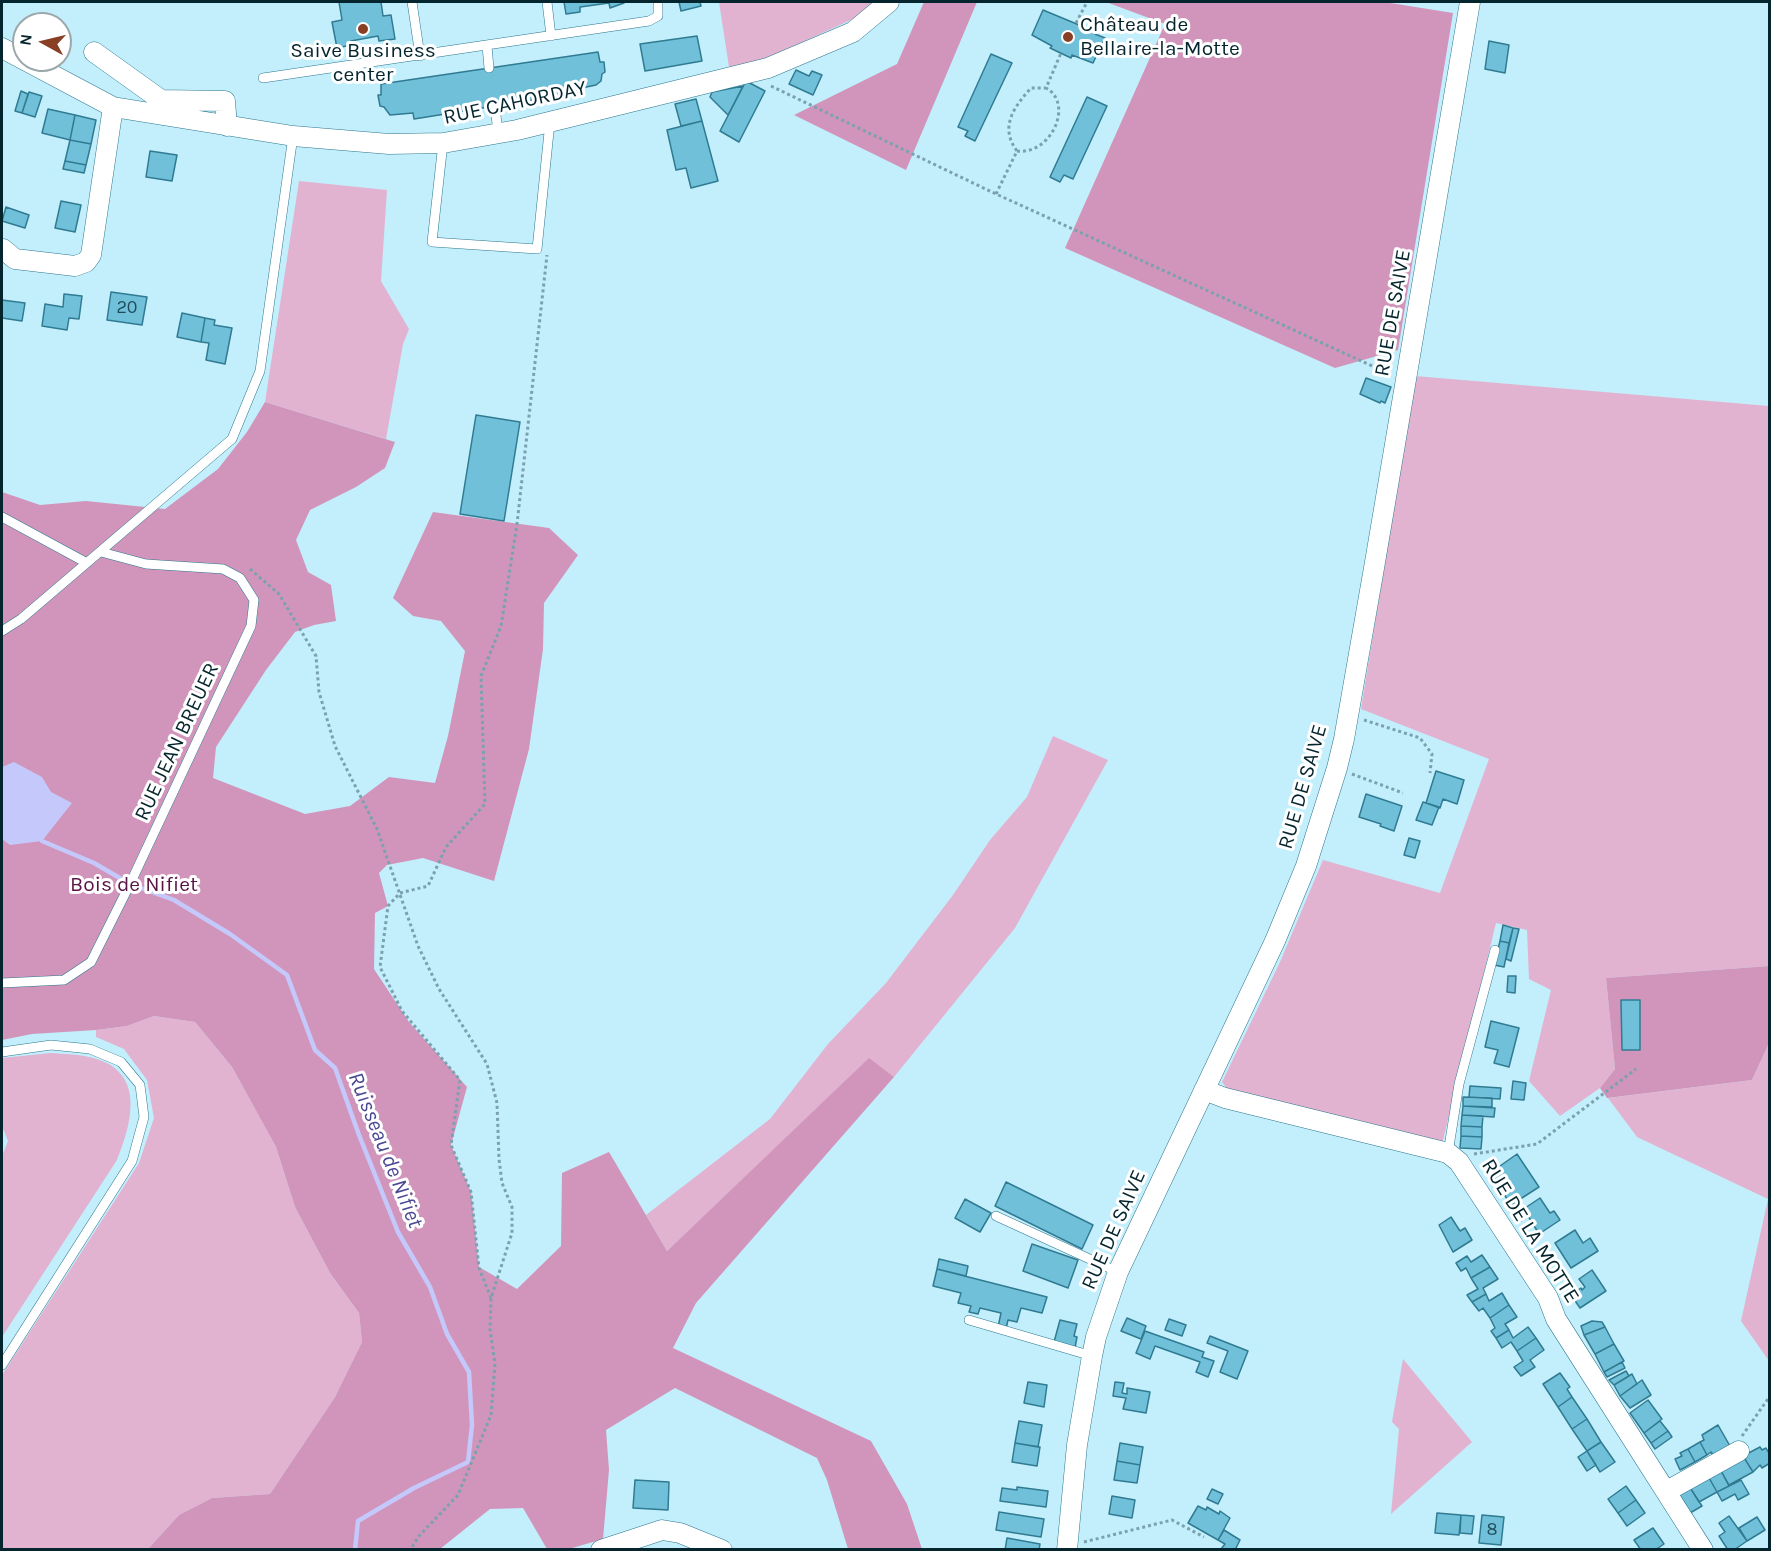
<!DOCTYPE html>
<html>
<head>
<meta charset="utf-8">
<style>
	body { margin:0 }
	#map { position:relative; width:1771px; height:1551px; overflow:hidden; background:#c3eefc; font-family:Karla,sans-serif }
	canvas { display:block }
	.frame { position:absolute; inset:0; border:3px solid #05252e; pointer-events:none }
	.north { position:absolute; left:12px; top:12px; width:60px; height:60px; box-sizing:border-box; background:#fff; border:2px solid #9ba8ab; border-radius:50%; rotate:278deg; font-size:16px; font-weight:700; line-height:24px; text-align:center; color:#05252e }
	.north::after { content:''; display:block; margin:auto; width:21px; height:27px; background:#883f23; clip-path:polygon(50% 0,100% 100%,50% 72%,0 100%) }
</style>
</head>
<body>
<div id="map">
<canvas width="1771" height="1551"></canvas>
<div class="frame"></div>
<div class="north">N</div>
</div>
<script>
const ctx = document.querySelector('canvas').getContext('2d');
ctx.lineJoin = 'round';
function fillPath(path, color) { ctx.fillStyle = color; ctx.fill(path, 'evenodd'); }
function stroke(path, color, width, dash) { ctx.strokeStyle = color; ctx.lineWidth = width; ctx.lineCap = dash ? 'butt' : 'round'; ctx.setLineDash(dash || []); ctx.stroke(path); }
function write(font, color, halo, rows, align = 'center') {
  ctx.font = font + ' Karla,sans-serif'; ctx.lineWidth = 6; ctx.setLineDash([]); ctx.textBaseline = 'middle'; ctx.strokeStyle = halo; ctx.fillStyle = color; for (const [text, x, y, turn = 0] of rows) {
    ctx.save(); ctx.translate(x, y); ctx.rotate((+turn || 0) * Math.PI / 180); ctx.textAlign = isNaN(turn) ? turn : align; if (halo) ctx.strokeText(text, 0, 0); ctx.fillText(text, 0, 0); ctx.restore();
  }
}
fillPath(new Path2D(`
	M719 2H881L853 19 763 60 729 67Z
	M299 181 387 190 381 281 409 329 403 344 386 439 265 402Z
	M1415 376 1769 406V966L1606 978 1615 1069 1600 1088 1560 1116 1529 1081 1551 990 1529 979 1527 930 1496 923 1442 1144 1228 1090 1222 1082 1280 962 1323 860 1440 893 1489 759 1361 709Z
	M1053 736 1108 760 1015 928 894 1077 869 1059 667 1251 646 1215 770 1119 828 1044 886 983 953 895 990 840 1027 797Z
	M154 1016 195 1022 232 1067 276 1147 295 1207 330 1273 359 1313 362 1342 335 1397 270 1494 212 1498 179 1515 148 1549H2V1375L139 1163 154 1118 147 1080 124 1049 96 1037V1030L127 1026Z
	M1769 1043V1361L1741 1321 1768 1199 1637 1137 1608 1098 1752 1080Z
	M51 1053C63 1054 77 1054 89 1057 146 1069 133 1121 117 1160L2 1337V1156L8 1141 2 1126V1058Z
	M1403 1359 1472 1442 1391 1514 1399 1429 1392 1422Z`), '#e2b3d0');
fillPath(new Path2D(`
	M924 2H977L906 170 794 115 897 64Z
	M1106 2H1384L1453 13 1398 350 1335 368 1065 248 1165 24Z
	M265 402 395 442 385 468 356 487 310 510 296 540 308 572 331 585 336 621 314 625 295 632 266 670 216 747 213 778 305 814 350 806 389 777 435 783 448 736 465 651 441 621 413 616 393 598 433 512 549 528 578 555 544 603 543 649 529 749 494 881 423 858 387 865 379 873 388 906 375 913 374 969 409 1022 467 1087 451 1145 471 1192 479 1267 517 1289 561 1246 562 1173 609 1152 667 1251 869 1058 894 1077 696 1303 673 1348 871 1441 907 1504 922 1549H848L827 1480 817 1458 675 1388 606 1430 609 1470 603 1539 569 1549H547L523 1508 490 1509 440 1549H148L179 1515 212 1498 270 1494 335 1397 362 1342 359 1313 330 1273 295 1207 276 1147 232 1067 195 1022 154 1016 127 1026 96 1030 32 1034 2 1040V492L40 505 86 501 165 509 218 469 247 432Z
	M1769 966V1043L1752 1080 1607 1098 1600 1088 1615 1069 1606 978Z`), '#d195bb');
fillPath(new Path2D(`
	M14 762 42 777 51 792 72 803 42 841 10 845 2 839V767Z`), '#c4c8fa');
stroke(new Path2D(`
	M42 841 94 863 130 884 174 900 230 934 287 975 315 1050 335 1068 359 1135 398 1232 430 1287 447 1334 469 1372 472 1425 468 1462 414 1488 358 1521 355 1550`), '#c4c8fa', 4.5);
const building = new Path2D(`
	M339 2H381L383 16 391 15 395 39 379 41 378 36 351 41V45L337 48 332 22 342 20Z
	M564 2H624V3L610 8 609 3 580 7V12L566 14Z
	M679 2H700L701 6 681 11Z
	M1043 10 1096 32 1095 34 1105 38 1093 63 1072 55 1071 58 1050 48 1052 46 1032 35Z
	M697 36 702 61 645 71 640 44Z
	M1489 41 1509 45 1505 73 1485 69Z
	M598 52 600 62H604L605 72 602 74 601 81 596 85 577 89V93L414 119 413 113 390 115 384 107 380 106 378 95H381V84Z
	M991 54 1012 63 975 141 965 136 968 131 958 127Z
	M796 70 809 76 812 71 822 75 813 95 789 84Z
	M746 81 765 91 739 142 720 131Z
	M743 86 728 115 710 97 712 92Z
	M21 91 28 94 22 113 15 111Z
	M29 92 42 96 35 117 22 113Z
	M1087 97 1107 106 1073 179 1064 175 1060 182 1050 177Z
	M696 99 702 121 681 126 675 104Z
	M48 109 75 115 70 140 42 133Z
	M75 115 96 120 91 144 70 140Z
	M702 121 718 181 691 188 686 168 676 170 667 130Z
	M70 140 91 144 86 165 65 161Z
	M150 151 177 155 172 181 146 177Z
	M65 161 86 165 84 173 63 169Z
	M61 201 81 205 75 232 55 228Z
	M6 207 29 215 25 228 2 221Z
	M111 292 147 297 142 325 107 320Z
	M64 294 82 296 79 319 69 318 67 330 42 326 45 304 63 307Z
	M2 300 25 303 22 321 2 318Z
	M182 313 205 318 201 342 177 337Z
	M205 318 215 320 214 325 232 328 225 364 206 360 209 343 201 342Z
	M1366 378 1391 387 1385 403 1381 401 1380 403 1360 394Z
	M476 415 520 422 504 521 460 514Z
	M1436 771 1464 780 1457 804 1443 799 1440 808 1426 803Z
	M1366 794 1402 806 1394 831 1380 826 1381 824 1359 817Z
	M1423 802 1439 807 1432 825 1416 820Z
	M1409 838 1420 841 1415 858 1404 855Z
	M1503 925 1513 928 1509 943 1500 941Z
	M1513 928 1519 929 1511 961 1506 959Z
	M1500 941 1509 943 1504 967 1494 965Z
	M1508 976H1516L1515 993 1507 992Z
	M1621 1000H1640V1050H1622Z
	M1491 1021 1519 1028 1509 1067 1494 1063 1498 1050 1485 1047Z
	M1513 1081 1526 1083 1524 1100 1511 1099Z
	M1470 1086 1501 1088 1500 1099 1469 1097Z
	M1463 1097 1492 1098V1107L1463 1106Z
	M1463 1106 1495 1108 1494 1117 1462 1115Z
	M1462 1115 1483 1116 1482 1127 1461 1126Z
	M1461 1126 1482 1127V1137L1461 1136Z
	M1461 1136 1482 1137 1481 1149 1460 1148Z
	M1517 1154 1539 1187 1511 1205 1490 1173Z
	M1006 1182 1093 1225 1082 1249 995 1206Z
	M1540 1198 1550 1213 1554 1211 1560 1220 1539 1234 1528 1216 1521 1221 1516 1214Z
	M965 1199 991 1213 980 1232 955 1218Z
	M1451 1217 1460 1231 1465 1228 1472 1240 1453 1252 1439 1225Z
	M1575 1230 1583 1243 1590 1238 1598 1251 1571 1268 1555 1243Z
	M1032 1244 1078 1260 1068 1288 1023 1271Z
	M1482 1255 1490 1267 1471 1278 1466 1268 1461 1271 1456 1263 1467 1256 1471 1262Z
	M939 1259 968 1266 966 1276 937 1269Z
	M1490 1267 1498 1279 1483 1288 1486 1294 1472 1302 1467 1295 1478 1289 1471 1278Z
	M937 1269 1047 1297 1042 1313 1021 1308 1017 1322 1008 1320 1006 1329 998 1327 1001 1313 980 1308 978 1314 969 1312 971 1306 958 1303 961 1293 933 1286Z
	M1592 1270 1606 1291 1580 1308 1571 1295 1581 1288 1582 1290 1585 1287 1579 1279Z
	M1502 1293 1509 1305 1490 1318 1483 1308 1479 1311 1472 1302 1486 1294 1489 1301Z
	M1509 1305 1517 1317 1505 1324 1509 1330 1496 1338 1491 1331 1495 1328 1490 1318Z
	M1127 1318 1146 1326 1141 1339 1121 1331Z
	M1169 1319 1186 1325 1182 1336 1165 1330Z
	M1060 1320 1077 1324 1074 1336 1077 1337 1075 1348 1054 1342Z
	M1592 1321 1602 1322 1605 1327 1584 1335 1581 1326Z
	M1528 1327 1536 1338 1517 1351 1511 1342 1502 1348 1496 1338 1509 1330 1513 1338Z
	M1605 1327 1614 1344 1595 1354 1584 1335Z
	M1145 1331 1204 1352 1202 1357 1214 1361 1208 1377 1196 1372 1200 1362 1155 1346 1150 1359 1136 1353Z
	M1210 1336 1248 1351 1237 1379 1220 1372 1228 1351 1207 1343Z
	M1536 1338 1544 1350 1530 1360 1535 1367 1521 1376 1514 1367 1523 1361 1517 1351Z
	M1614 1344 1624 1361 1604 1372 1595 1354Z
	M1622 1362 1625 1368 1607 1377 1604 1372Z
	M1626 1371 1629 1376 1614 1385 1609 1380Z
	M1560 1373 1570 1387 1567 1389 1572 1397 1558 1407 1543 1384Z
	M1632 1374 1637 1384 1620 1396 1614 1385Z
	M1642 1380 1651 1395 1630 1408 1620 1396Z
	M1028 1382 1047 1385 1044 1407 1024 1403Z
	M1115 1382 1124 1383 1122 1393 1127 1394V1388L1150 1392 1146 1413 1123 1409 1126 1398 1113 1396Z
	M1572 1397 1587 1419 1572 1429 1558 1407Z
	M1648 1400 1662 1419 1644 1433 1630 1413Z
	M1587 1419 1601 1442 1587 1451 1572 1429Z
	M1019 1421 1042 1425 1038 1447 1015 1443Z
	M1660 1421 1668 1431 1651 1443 1644 1433Z
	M1718 1425 1730 1446 1713 1455 1711 1452 1707 1455 1700 1442 1704 1440 1702 1435Z
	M1668 1431 1672 1437 1655 1449 1651 1443Z
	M1601 1442 1615 1462 1600 1472 1587 1451Z
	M1700 1442 1707 1455 1695 1462 1688 1449Z
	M1015 1443 1040 1447 1037 1466 1012 1462Z
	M1120 1443 1143 1447 1140 1465 1117 1461Z
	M1760 1447 1762 1450 1766 1448 1770 1455V1463L1762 1468 1760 1465 1753 1472 1743 1456Z
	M1688 1449 1695 1462 1680 1470 1675 1459 1682 1456 1680 1453Z
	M1587 1451 1596 1465 1587 1471 1578 1457Z
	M1743 1456 1753 1472 1729 1485 1720 1469Z
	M1117 1461 1140 1465 1137 1483 1114 1480Z
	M1720 1469 1729 1486 1717 1492 1708 1476Z
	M1708 1476 1717 1492 1699 1502 1689 1486Z
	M635 1480 669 1482 668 1510 633 1508Z
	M1741 1480 1749 1494 1738 1500 1735 1494 1722 1501 1717 1492Z
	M1626 1486 1636 1500 1618 1513 1608 1499Z
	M1689 1486 1702 1506 1690 1513 1678 1494Z
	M1017 1487 1048 1491 1046 1507 1000 1501 1002 1488 1017 1490Z
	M1212 1489 1223 1494 1218 1504 1207 1499Z
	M1112 1496 1135 1500 1132 1518 1109 1514Z
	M1636 1500 1645 1513 1627 1526 1618 1513Z
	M1198 1506 1206 1510 1207 1507 1219 1514 1220 1511 1230 1518 1218 1540 1188 1523Z
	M999 1512 1044 1519 1041 1537 996 1530Z
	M1437 1513 1461 1515 1459 1535 1435 1533Z
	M1461 1515 1474 1516 1472 1534 1460 1533Z
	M1482 1515 1504 1517 1501 1545 1479 1543Z
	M1729 1516 1747 1541 1734 1550H1728L1719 1536 1725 1532 1719 1523Z
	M1757 1517 1765 1530 1747 1541 1739 1528Z
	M1653 1528 1664 1544 1655 1550H1641L1634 1540Z
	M1224 1530 1240 1540 1235 1550 1221 1549 1225 1544 1218 1540Z
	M1007 1538 1040 1544 1039 1550H1005Z`);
fillPath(building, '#70c0da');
stroke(building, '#307b91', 1.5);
const service = new Path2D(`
	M412 2 420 56
	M547 2 551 36
	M487 46 489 68
	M263 78 649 21 658 16V2
	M495 106 498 133
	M443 143 432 242 537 249 550 122
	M2 517 87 563
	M2 631 21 619 232 439 260 371 293 136
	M2 983 64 980 91 962 130 884 251 626 254 600 240 578 223 569 146 564 101 552
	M2 1052 51 1045 90 1049 121 1062 140 1085 144 1117 132 1161 2 1365
	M1448 1153 1459 1084 1495 950
	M996 1216 1118 1272
	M969 1320 1092 1356`);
const minor = new Path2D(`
	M2 48 113 107 293 136 389 144 443 143 517 130 768 68 853 32 889 2
	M94 52 161 100 225 101 227 126
	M3 249 15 259 75 266 86 262 91 255 113 107
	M1204 1090 1225 1098 1448 1153 1459 1162 1548 1298 1556 1319 1703 1550
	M1667 1491 1739 1451
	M601 1550 662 1530 680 1533 722 1550
	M1067 1550 1077 1445 1092 1356 1096 1337 1118 1272 1275 941 1306 866 1337 768 1344 739 1374 568 1470 2`);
stroke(service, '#2c778e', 10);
stroke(minor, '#2c778e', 21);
stroke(new Path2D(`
	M1076 23 1087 2
	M771 86 996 194 1390 374
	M1017 151C1052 155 1074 103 1046 88
	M996 194 1017 151C999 127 1014 107 1031 88H1046L1061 53
	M250 569 279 594 316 656 319 692 335 746 377 829 418 946 439 989 487 1064 497 1103 499 1159 502 1183 512 1207V1233L491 1298 490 1329 495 1364 491 1415 458 1495 419 1536 410 1550
	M1364 720 1420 738 1432 754 1430 773
	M1352 774 1403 793
	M1474 1154 1537 1144 1636 1069
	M491 1298 479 1268 471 1192 451 1145 460 1080 402 1011 380 967 388 906 400 893 428 886 446 847 485 804 481 676 501 626 517 524 547 255
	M1742 1436 1770 1396
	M1084 1542 1172 1520 1204 1537
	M842 1550H843`), '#7aa1ad', 3, [3, 3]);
stroke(service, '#fff', 9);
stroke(minor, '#fff', 20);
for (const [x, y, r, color] of [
	[363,29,6,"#883f23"],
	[1068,37,6,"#883f23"]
]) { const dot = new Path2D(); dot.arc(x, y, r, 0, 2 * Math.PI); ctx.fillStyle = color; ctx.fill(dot); stroke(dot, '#fff', 2); }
write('18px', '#204c59', null, [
	["20",127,308],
	["8",1492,1530]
]);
write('21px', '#05252e', '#fff', [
	["Château de",1080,25],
	["Bellaire-la-Motte",1080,49],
	["Saive Business",363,51,"center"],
	["center",363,75,"center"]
], 'left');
write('21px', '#05252e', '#fff', [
	["RUE CAHORDAY",515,103,-12],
	["RUE DE SAIVE",1393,313,-80],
	["RUE JEAN BREUER",177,742,-65],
	["RUE DE SAIVE",1303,787,-74],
	["RUE DE SAIVE",1114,1230,-66],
	["RUE DE LA MOTTE",1530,1231,58]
]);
write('21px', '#591346', '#fff', [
	["Bois de Nifiet",134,885]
]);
write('italic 22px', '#4a4992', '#fff', [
	["Ruisseau de Nifiet",385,1150,68]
]);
</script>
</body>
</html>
